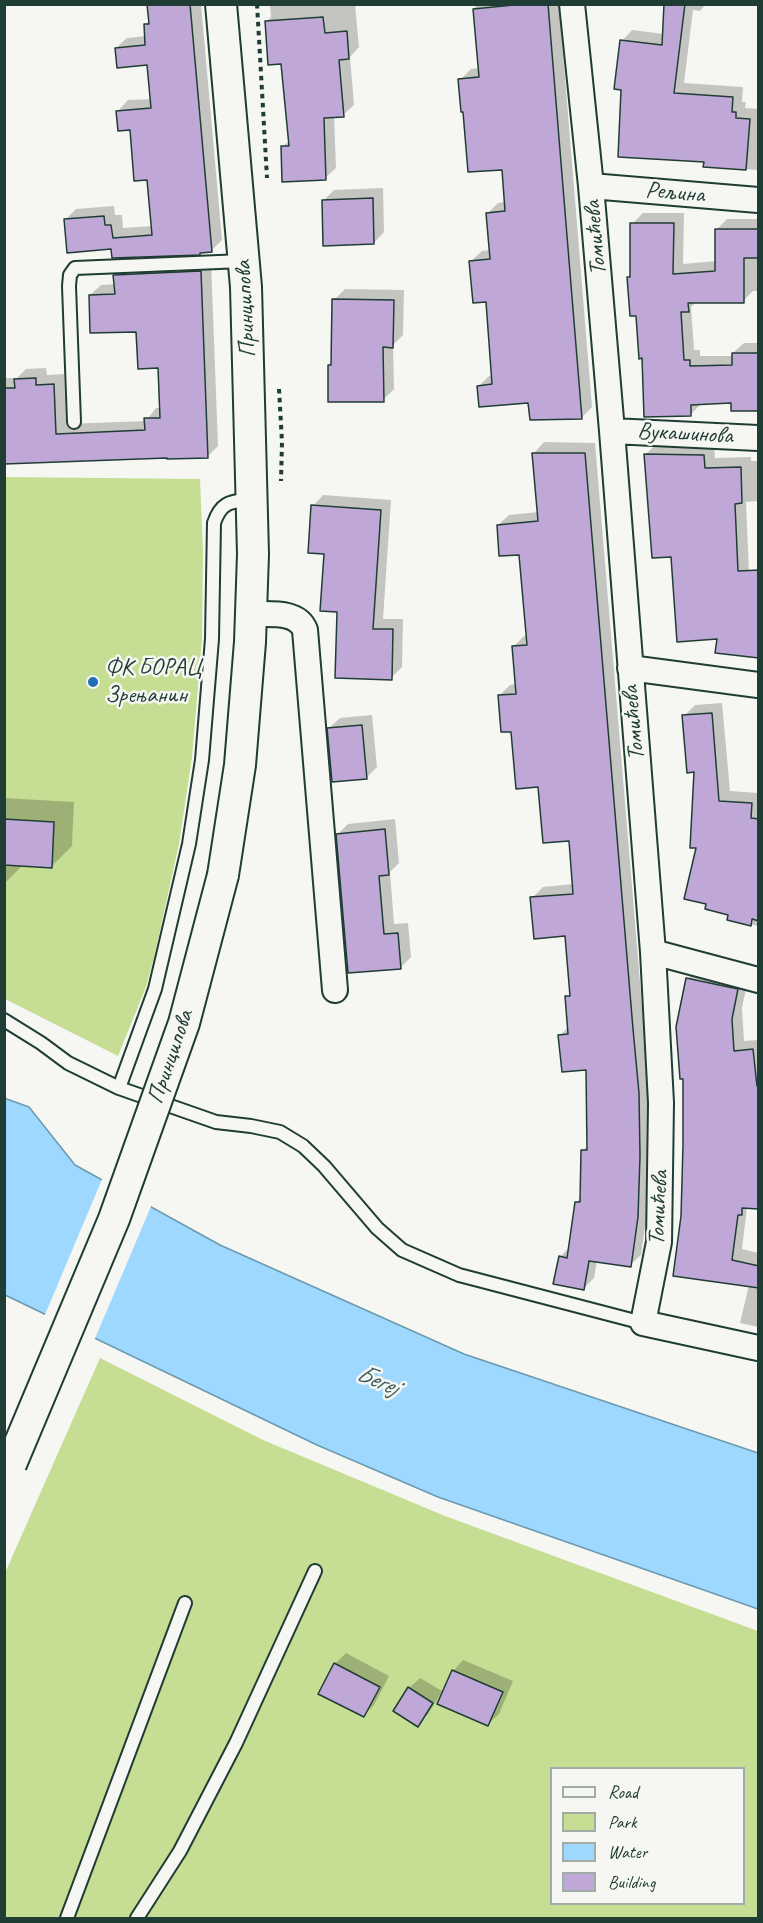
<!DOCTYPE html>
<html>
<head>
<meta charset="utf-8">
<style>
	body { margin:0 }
	#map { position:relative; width:763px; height:1923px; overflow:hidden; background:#f6f6f2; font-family:Caveat,sans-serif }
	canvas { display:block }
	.frame { position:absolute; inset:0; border:6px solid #1f3d34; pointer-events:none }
	.legend { position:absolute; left:550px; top:1767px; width:195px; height:138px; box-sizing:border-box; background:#f6f6f2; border:2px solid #a0aca6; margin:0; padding:8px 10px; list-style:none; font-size:18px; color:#1f3d34 }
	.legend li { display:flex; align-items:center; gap:12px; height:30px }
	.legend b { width:30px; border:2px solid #a0aca6 }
</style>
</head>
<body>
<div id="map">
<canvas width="763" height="1923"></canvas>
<div class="frame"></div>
<ul class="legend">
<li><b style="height:8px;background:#f6f6f2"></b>Road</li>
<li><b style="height:16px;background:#c5de94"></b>Park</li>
<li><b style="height:16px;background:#9ed8ff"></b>Water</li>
<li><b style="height:16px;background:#bfa8d7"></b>Building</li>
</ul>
</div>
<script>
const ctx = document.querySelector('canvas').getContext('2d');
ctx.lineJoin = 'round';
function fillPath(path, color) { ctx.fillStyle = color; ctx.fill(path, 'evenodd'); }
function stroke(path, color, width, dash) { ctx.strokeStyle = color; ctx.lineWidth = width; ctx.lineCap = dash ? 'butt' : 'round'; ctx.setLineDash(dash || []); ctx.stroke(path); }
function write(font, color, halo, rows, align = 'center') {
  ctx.font = font + ' Caveat,sans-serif'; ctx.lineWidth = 5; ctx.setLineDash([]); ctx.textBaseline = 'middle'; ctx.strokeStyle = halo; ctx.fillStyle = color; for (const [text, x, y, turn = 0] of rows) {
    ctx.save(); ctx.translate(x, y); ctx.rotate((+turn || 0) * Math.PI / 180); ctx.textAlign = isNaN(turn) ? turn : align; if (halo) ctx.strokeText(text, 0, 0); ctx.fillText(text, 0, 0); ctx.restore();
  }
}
fillPath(new Path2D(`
	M5 477 200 479 203 552 202 639 192 757 179 844 155 953 146 987 118 1056 5 999Z
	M100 1358 263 1440 445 1516 758 1631V1918H5V1573ZM552 1768H744V1904H552Z`), '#c5de94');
const water = new Path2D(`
	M4 1098 29 1107 75 1165 220 1245 464 1354 758 1453V1609L438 1497 317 1445 5 1295Z`);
fillPath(water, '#9ed8ff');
stroke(water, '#6b9aae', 1.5);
fillPath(new Path2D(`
	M103 1177 152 1204 94 1341 44 1317Z`), '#f6f6f2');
fillPath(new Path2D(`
	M149 4H201L222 240 212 250 112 248 65 220 76 209 114 206 115 215H122L123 228 153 226 149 178 131 129 118 111 128 100 152 99 148 64 116 48 127 38 146 36 145 25 150 20Z
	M270 4H355L359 47 350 57 354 105 343 115 334 116 336 168 325 178 282 147 290 140 283 63 267 22 271 17Z
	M475 4H559L592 407 582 417 479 386 489 376 493 375 487 300 471 261 482 251 491 250 488 213 498 203 506 202 503 168 460 80 471 69 480 68Z
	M665 4H706L700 11 693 10 684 83 743 87 742 102H746L745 108 758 109V170L705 166V161L623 89 622 41 632 30 664 34Z
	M383 188 384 232 374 243 323 201 334 190Z
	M643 213H684L683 264 717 261 716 230 727 219H758V291H753L743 301H697L691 307 694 350H700V356H733V353L744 343H758V410L733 401 701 404 690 415 644 357 637 314 628 278 631 275 632 224Z
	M211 261 218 446 208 456 4 463V378H17L26 369 46 368 47 375 64 374 66 424 146 421 156 408H161L159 366 138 330 90 295 101 285 116 284 115 275 125 265Z
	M345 289 404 290 403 335 393 345 394 389 383 400 329 365 333 362 334 300Z
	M544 442 595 443 643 1018 650 1082 648 1206 641 1255 630 1265 597 1261 594 1278 583 1289 560 1257 571 1246 576 1203 581 1197 583 1150 589 1145 588 1068 560 1036 569 1026 567 997 571 993 566 935 532 898 543 887 574 884 570 840 513 730 499 696 510 685 517 684 513 647 524 636H527L521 553 498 525 509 515 538 512 534 453Z
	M656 444 714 445 715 458 751 457V461H758V501L746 502 752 644 718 637 672 555 646 454Z
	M323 495 391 500 383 619H403L402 667 391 678 338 611 325 552 313 506Z
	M722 703 730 791 758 793V926L729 919 730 914 708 903 698 846 696 771 684 716 695 705Z
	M372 715 377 767 366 778 329 728 340 718Z
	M4 798 74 802 72 846 52 866 23 865 7 881H4Z
	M395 819 399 863 390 872 394 924 408 923 411 957 400 968 349 972 338 834 348 824Z
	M698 968 748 979 742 1008 744 1041 758 1040V1208L747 1207 742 1249 758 1253V1327L740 1323 749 1285 682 1216 687 979Z
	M346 1653 389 1676 374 1705 364 1715 335 1664Z
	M463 1660 513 1681 499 1714 488 1724 441 1693 428 1714 417 1725 409 1688 420 1678 444 1692 453 1671Z`), '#0003');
const building = new Path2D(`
	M147 4H190L212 252 200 253V255L112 258 111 249 67 253 64 219 104 216 105 225H111L113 238 152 235 147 180 134 181 130 130 118 131 116 111 151 108 147 65 117 68 115 48 145 45 144 24H149Z
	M524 4H548L582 419 530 420 528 403 479 407 477 386 492 384 486 302 473 303 469 261 490 259 486 213 505 211 502 170 468 172 463 112H461L458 79 479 77 473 9Z
	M664 4H685L674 93 733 97 732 112H736V118L750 119 746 170 703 167 704 162 618 157 621 90 614 89 620 40 662 45Z
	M323 17 325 33 347 31 349 59 339 60 344 117 324 118 326 180 282 182 281 146H289L281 64 268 65 265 21Z
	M373 198 374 244 323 246 322 200Z
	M630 223H674L673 274 715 271V229H759V258H744V303H688L689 312H681L684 360H690V366L732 365V353H759V411H731V403L691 405V416L644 417 642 358 639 359 636 316H630L627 277H630Z
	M201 271 208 458 167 459V458L4 464V388H15L14 379 36 378V385L54 384 56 434 145 430 144 418H160L158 368 138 369 136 332 90 333 89 295 115 294 113 275Z
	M332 299 394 300 393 348 383 347 384 402H328V365H331Z
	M532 453H585L633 1029 639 1093 640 1156 638 1217 631 1267 589 1261 584 1290 553 1284 559 1256 567 1258 575 1202H580L581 1150H587L586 1070 562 1072 558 1035 568 1034 565 996H570L565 936 534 939 530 897 573 894 569 841 543 843 538 787 516 789 511 732H501L498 695 516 694 512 646 527 645 519 555 499 556 497 525 538 521Z
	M644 454 704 455 705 468 741 467 742 503 735 504 738 571 759 570V658L715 653 717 639 677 642 671 557 652 558Z
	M311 505 381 510 373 629H393L392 680 335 678 337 612 320 611 324 554 308 553Z
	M712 713 719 801 752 803 751 818 759 819V921L752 919 751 926 727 920 728 915 705 909 706 904 684 899 696 848H690L694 772 687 773 682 715Z
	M362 725 367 779 332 782 327 728Z
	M4 819 54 822 52 868 4 865Z
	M385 829 389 875 379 876 384 934 398 933 401 969 348 973 336 834Z
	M686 978 738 989 732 1019 734 1051 753 1049 757 1086H759V1209L742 1208V1215H738L732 1260 759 1266V1288L673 1276 681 1216 683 1145V1079H680L676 1027Z
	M334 1663 380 1687 364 1717 318 1694Z
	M452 1670 503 1692 488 1726 437 1704Z
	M408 1687 433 1703 418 1727 393 1711Z`);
fillPath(building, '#bfa8d7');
stroke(building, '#1f3d34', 1.5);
const service = new Path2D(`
	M74 422 69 286 70 275 75 268 243 261
	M4 1020 41 1043 68 1063 119 1088 216 1122 251 1126 280 1132 303 1146 324 1166 377 1228 402 1250 459 1275 643 1323
	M119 1088 155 989 189 844 202 760 212 639 214 523C221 502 230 502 250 499
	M67 1918 185 1603
	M137 1918 180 1851 236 1743 315 1571`);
const minor = new Path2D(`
	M572 4 591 186 612 431 653 952 661 1103 659 1242 643 1323 758 1348
	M591 186 758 200
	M612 431 758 438
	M251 614C269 615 297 610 305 630L335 990
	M630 668 758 685
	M653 952 758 980`);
const tertiary = new Path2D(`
	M221 4 246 287 253 554 250 642 240 765 223 875`);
stroke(service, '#1f3d34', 16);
stroke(minor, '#1f3d34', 28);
stroke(tertiary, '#1f3d34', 34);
stroke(new Path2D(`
	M257 4 267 178
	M279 389 282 442 281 481`), '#1f3d34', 4, [4.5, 4.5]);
stroke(service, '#f6f6f2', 12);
stroke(minor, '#f6f6f2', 24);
stroke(tertiary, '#f6f6f2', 30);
const tertiaryBridge = new Path2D(`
	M11 1464 114 1219 184 1023 223 875`);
stroke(tertiaryBridge, '#1f3d34', 34, []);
stroke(tertiaryBridge, '#f6f6f2', 30);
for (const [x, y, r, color] of [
	[93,682,6,"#1f6fb2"]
]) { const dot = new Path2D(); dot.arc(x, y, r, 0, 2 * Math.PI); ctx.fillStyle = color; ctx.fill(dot); stroke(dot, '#f6f6f2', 2); }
write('24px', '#1f3d34', '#f6f6f2', [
	["Рељина",675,193,5],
	["Томићева",596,238,-95],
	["Принципова",246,309,-93],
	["Вукашинова",685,434,3],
	["Томићева",634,723,-95],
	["Принципова",171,1057,-71],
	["Томићева",659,1208,-87]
]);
write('24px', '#1f3d34', '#f6f6f2', [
	["ФК БОРАЦ",105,668],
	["Зрењанин",105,696]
], 'left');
write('italic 26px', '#385c5d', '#f6f6f2', [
	["Бегеј",377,1381,22]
]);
</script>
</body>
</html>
